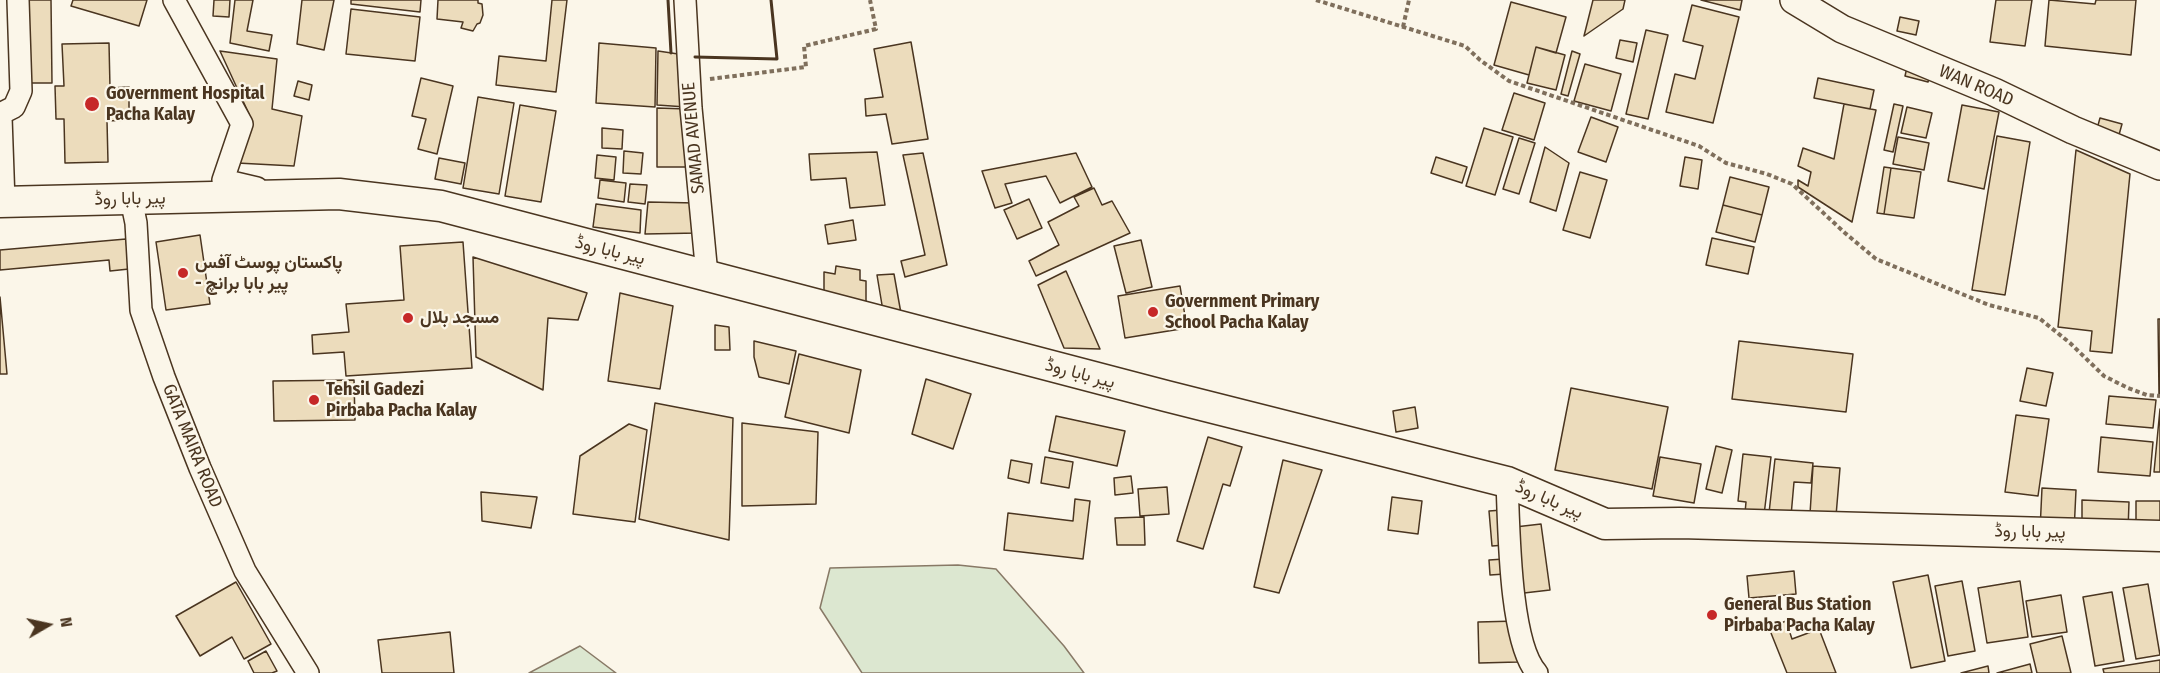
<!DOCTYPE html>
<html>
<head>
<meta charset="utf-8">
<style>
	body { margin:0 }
	#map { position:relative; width:2160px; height:673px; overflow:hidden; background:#fbf6e9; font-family:"Fira Sans Condensed",sans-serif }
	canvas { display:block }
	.north { position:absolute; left:18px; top:595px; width:60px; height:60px; -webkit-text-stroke:4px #fbf6e9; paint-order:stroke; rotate:81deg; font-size:16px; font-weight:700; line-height:24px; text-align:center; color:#4a3520 }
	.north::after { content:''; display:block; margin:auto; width:21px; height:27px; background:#4a3520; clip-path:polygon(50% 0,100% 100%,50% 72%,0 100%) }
</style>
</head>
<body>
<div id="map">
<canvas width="2160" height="673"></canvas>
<div class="north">N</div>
</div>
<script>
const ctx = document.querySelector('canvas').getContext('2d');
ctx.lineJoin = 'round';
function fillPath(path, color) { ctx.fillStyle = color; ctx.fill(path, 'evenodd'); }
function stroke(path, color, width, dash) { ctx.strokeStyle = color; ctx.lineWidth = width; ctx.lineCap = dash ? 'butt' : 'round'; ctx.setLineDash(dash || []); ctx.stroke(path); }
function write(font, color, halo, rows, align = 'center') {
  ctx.font = font + ' "Fira Sans Condensed",Vazirmatn,sans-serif'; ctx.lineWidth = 4.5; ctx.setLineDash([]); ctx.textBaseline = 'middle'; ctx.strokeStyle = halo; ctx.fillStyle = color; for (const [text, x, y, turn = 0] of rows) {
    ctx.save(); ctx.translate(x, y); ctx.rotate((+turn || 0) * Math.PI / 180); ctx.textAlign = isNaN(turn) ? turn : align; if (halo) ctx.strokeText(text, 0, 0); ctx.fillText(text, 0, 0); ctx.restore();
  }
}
const green = new Path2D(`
	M958 565 996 569 1064 646 1084 673H862L820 608 830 568Z
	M580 646 616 673H529Z`);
fillPath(green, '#dce7d0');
stroke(green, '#887966', 1.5);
const building = new Path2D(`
	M24 0H51L52 83H24Z
	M73 0H147L139 26 71 6Z
	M214 0H230L229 17 213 16Z
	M235 0H253L247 31 272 35 269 51 230 43Z
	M302 0H334L324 50 297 44Z
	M351 0H421L420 12 351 4Z
	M438 0H478V3L482 4 483 15 480 23 477 24 473 31 461 28 463 22 437 19Z
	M552 0H567L556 92 496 85 499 56 546 61Z
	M1593 0H1625L1623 9 1584 36Z
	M1701 0H1742L1740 10Z
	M1996 0H2032L2025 46 1990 42Z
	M2049 0 2095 4 2096 0H2136L2131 55 2045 46Z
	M1511 2 1566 17 1556 53 1536 47 1529 75 1494 65Z
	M1692 5 1739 17 1713 123 1666 112 1675 74 1695 79 1703 46 1683 41Z
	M351 9 420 17 415 61 346 54Z
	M1900 17 1919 21 1916 35 1897 31Z
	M1646 30 1668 35 1648 119 1626 114Z
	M1620 40 1637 43 1633 62 1616 58Z
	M911 42 928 139 892 144 886 114 866 116 865 99 883 97 874 49Z
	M109 43 110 88 129 87V120L107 121 108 162 65 163 64 119H56L55 86H64L62 44Z
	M599 43 656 48 655 107 596 103Z
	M1536 47 1565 55 1556 90 1527 83Z
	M220 51 277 59 272 109 302 116 294 166 237 163 251 128 249 114Z
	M658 51 685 55 686 107 657 105Z
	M1572 51 1580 54 1568 96 1561 94Z
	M1908 63 1932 69 1928 82 1905 76Z
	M1585 64 1621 74 1611 111 1574 101Z
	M421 78 453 86 437 154 418 149 426 119 412 116Z
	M1818 78 1874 90 1870 109 1814 98Z
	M298 81 312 85 309 100 294 96Z
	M1514 93 1545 103 1534 140 1502 130Z
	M478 97 514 103 499 194 463 188Z
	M1844 104 1876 110 1852 222 1798 187V180L1808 186 1811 172 1798 166 1803 148 1834 159Z
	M1894 104 1903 106 1893 152 1884 150Z
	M520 105 556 111 541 202 505 196Z
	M1962 105 1999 112 1984 189 1948 181Z
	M1907 107 1932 113 1926 138 1901 133Z
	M657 108 687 109 689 167H657Z
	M1591 117 1618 127 1606 162 1578 152Z
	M2100 118 2122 124 2117 142 2095 136Z
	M602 128 623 130 622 149 602 148Z
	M1484 128 1513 137 1495 195 1466 186Z
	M1997 136 2030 142 2005 295 1972 290Z
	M1898 137 1929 143 1924 170 1893 164Z
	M1519 138 1535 143 1519 194 1503 189Z
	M1545 147 1569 163 1556 211 1530 202Z
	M2076 150 2130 174 2112 353 2090 351 2092 331 2058 327Z
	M624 151 643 153 641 174 623 173Z
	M877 152 885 205 850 208 846 178 811 180 809 154Z
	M923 153 947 265 905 277 901 261 925 255 903 155Z
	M1076 153 1092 187 1060 203 1046 176 1005 184 1012 203 995 208 982 171Z
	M597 155 616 157 614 180 595 178Z
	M1436 157 1467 167 1462 183 1431 173Z
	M1685 157 1702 160 1698 189 1680 186Z
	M439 158 465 163 461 184 435 179Z
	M1884 167 1891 168 1884 214 1877 213Z
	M1891 168 1921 172 1914 218 1884 214Z
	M1580 172 1607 180 1590 238 1563 230Z
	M1730 177 1769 187 1762 215 1723 205Z
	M600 180 626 183 624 202 598 198Z
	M630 184 647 185 645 204 628 202Z
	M1094 188 1102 205 1112 201 1130 233 1036 276 1029 261 1059 245 1048 222 1079 206 1074 197Z
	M1029 199 1042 228 1017 239 1004 210Z
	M648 202 696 203 698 233 645 234Z
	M596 204 641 210 640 233 593 227Z
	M1723 205 1762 215 1755 242 1716 232Z
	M853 220 856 240 828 244 825 225Z
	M200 235 210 304 166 310 156 242Z
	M1712 238 1754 247 1748 274 1706 265Z
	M126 239 129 269 110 271 109 260 0 270V250Z
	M1141 240 1152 287 1126 293 1114 246Z
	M463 242 472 368 346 376 344 352 313 354 312 335 349 332 346 304 404 300 400 246Z
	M473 257 587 293 578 320 548 318 543 390 476 357Z
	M836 266 860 270V280L866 281V307L824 300V272L835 274Z
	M1066 271 1100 349 1064 348 1038 285Z
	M894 274 902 319 883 311 877 275Z
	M1180 286 1187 328 1125 338 1118 296Z
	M620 293 673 306 660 389 608 381Z
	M0 297 7 374H0Z
	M2158 319H2160V393L2159 394Z
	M715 325 729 327 730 350H715Z
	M754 341 796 351 789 384 759 377 754 357Z
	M1739 341 1853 354 1846 412 1732 399Z
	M799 354 861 370 849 433 785 417Z
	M2027 368 2053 373 2046 406 2020 401Z
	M926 379 971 394 953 449 912 434Z
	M354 380 355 420 274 421 273 381Z
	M1571 388 1668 407 1652 489 1555 470Z
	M2109 396 2156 400 2153 428 2106 424Z
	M655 403 733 418 729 540 639 519Z
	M1415 407 1418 428 1396 432 1393 411Z
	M2160 409V472H2154Z
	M2016 415 2049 419 2038 496 2005 492Z
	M1056 416 1125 431 1117 466 1049 451Z
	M742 423 818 432 816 504 742 506Z
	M629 424 647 430 635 522 573 514 580 456Z
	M1208 437 1242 447 1230 486 1223 484 1203 549 1177 541Z
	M2101 437 2153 442 2150 476 2098 472Z
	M1716 446 1732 450 1722 493 1706 489Z
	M1743 454 1771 457 1764 515 1745 513 1746 502 1738 501Z
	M1045 457 1073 462 1069 488 1041 483Z
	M1660 457 1701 464 1694 503 1653 496Z
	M1775 459 1813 463 1811 483 1794 482 1791 516 1769 513Z
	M1011 460 1032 464 1029 483 1008 478Z
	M1283 460 1322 470 1279 593 1254 587Z
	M1813 466 1840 468 1836 516 1810 514Z
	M1131 476 1133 493 1115 495 1114 478Z
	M1167 487 1169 514 1140 516 1138 489Z
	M2042 488 2076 490 2074 532 2040 530Z
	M481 492 537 497 531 528 482 521Z
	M1392 497 1422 501 1418 534 1388 530Z
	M1075 499 1090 501 1083 559 1004 550 1008 513 1073 521Z
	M2082 500 2129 502 2128 531 2082 529Z
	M2136 501H2160V531L2136 530Z
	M1502 510 1505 545 1492 546 1489 511Z
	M1144 517 1145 545H1117L1115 518Z
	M1541 524 1550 590 1524 593 1515 527Z
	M1504 559 1505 574 1490 575 1489 560Z
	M1794 571 1796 594 1749 598 1747 576Z
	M1928 575 1945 661 1911 668 1893 582Z
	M1962 581 1975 651 1948 656 1935 586Z
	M2020 581 2028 637 1987 643 1978 588Z
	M236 582 271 644 244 659 232 637 200 656 176 616Z
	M2148 584 2160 655 2136 659 2123 588Z
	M2112 592 2124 661 2095 666 2083 597Z
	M2061 595 2067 632 2032 637 2026 601Z
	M1517 621 1518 662 1479 663 1478 622Z
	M1786 621 1792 639 1819 629 1836 673H1787L1769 628Z
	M450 632 454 673H382L378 640Z
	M2062 636 2071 673H2037L2030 644Z
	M266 651 277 671 272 673H254L248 661Z
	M2160 660V673H2104L2103 669Z
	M2030 664 2032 673H1997Z
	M1988 666 1989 673H1961Z`);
fillPath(building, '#ecdcbc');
stroke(building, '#4a3520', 1.5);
const minor = new Path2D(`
	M174 0 242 124 223 180 257 188
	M685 0 691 108 707 275
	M131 199 136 223 141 310 164 377 200 468 245 571 308 673
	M4 202 1 117 4 112 14 107 21 91 18 0
	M1507 482C1509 525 1509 642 1537 673`);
const tertiary = new Path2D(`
	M1794 0 1842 29 1994 92 2073 130 2160 166`);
const secondary = new Path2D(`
	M0 202 339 194 441 206 1166 396 1507 482 1605 524 1680 523 2160 536`);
stroke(minor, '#4a3520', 24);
stroke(tertiary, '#4a3520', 30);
stroke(secondary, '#4a3520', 33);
stroke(new Path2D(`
	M1316 0 1465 46 1480 60 1509 81 1699 146 1726 163 1767 174 1792 184 1845 233 1876 259 1989 305 2039 318 2070 343 2104 376 2128 388 2147 395 2160 396
	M1403 27 1409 0
	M710 79 806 67 804 46 876 29 870 0`), '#7f6f5c', 4, [4.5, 3]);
stroke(minor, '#fbf6e9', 21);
stroke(tertiary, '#fbf6e9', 27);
stroke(secondary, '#fbf6e9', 30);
stroke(new Path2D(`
	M668 0 671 53
	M695 57 777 59 771 0`), '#4a3520', 3);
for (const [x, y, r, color] of [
	[92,104,8,"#c62828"],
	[183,273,6,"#c62828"],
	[1153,312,6,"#c62828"],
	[408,318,6,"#c62828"],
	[314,400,6,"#c62828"],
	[1712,615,6,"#c62828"]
]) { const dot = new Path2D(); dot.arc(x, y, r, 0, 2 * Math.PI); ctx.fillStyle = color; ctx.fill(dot); stroke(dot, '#fbf6e9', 2); }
write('18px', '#4a3520', '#fbf6e9', [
	["WAN ROAD",1976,86,23],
	["SAMAD AVENUE",694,138,-95],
	["پیر بابا روڈ",130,199,-1],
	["پیر بابا روڈ",610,251,14],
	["پیر بابا روڈ",1080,374,15],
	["GATA MAIRA ROAD",192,446,68],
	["پیر بابا روڈ",1549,500,23],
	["پیر بابا روڈ",2030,532,1]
]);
write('bold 18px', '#4a3520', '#fbf6e9', [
	["Government Hospital",106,94],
	["Pacha Kalay",106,115],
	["پاکستان پوسٹ آفس",195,263],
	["- پیر بابا برانچ",195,284],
	["Government Primary",1165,302],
	["School Pacha Kalay",1165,323],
	["مسجد بلال",420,318],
	["Tehsil Gadezi",326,390],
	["Pirbaba Pacha Kalay",326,411],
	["General Bus Station",1724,605],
	["Pirbaba Pacha Kalay",1724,626]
], 'left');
</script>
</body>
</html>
